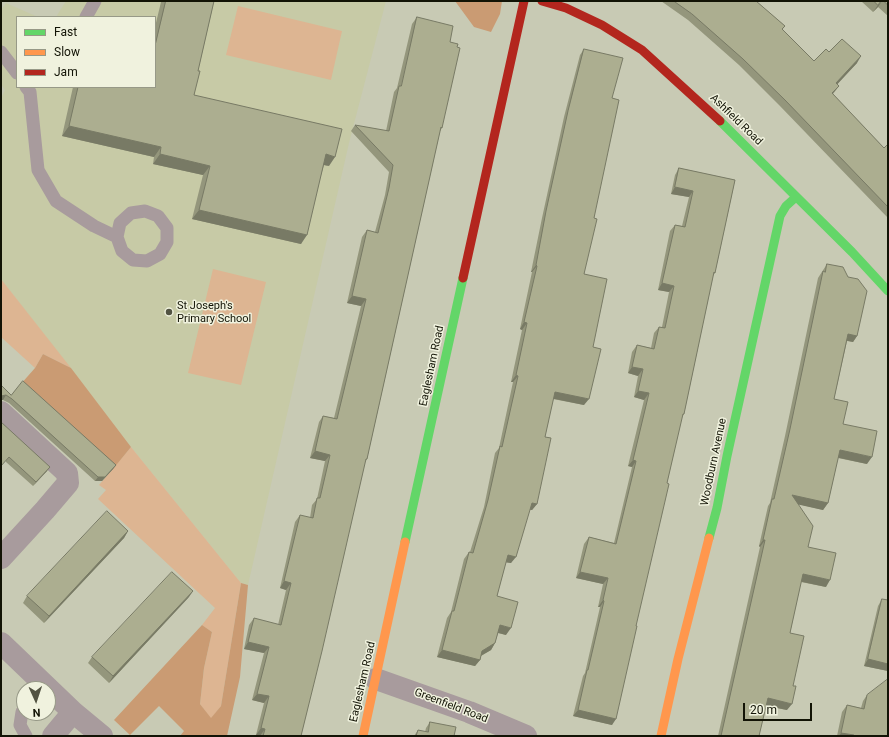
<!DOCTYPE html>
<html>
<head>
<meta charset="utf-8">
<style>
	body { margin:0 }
	#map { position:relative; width:889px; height:737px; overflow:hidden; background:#c8cab4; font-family:Roboto,sans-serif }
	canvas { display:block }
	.frame { position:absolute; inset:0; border:2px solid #121305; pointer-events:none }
	.legend { position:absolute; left:16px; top:16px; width:140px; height:72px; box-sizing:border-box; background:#f0f2de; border:1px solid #979987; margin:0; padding:5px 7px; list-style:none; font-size:12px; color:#121305 }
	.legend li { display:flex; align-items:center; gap:8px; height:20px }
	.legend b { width:20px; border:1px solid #979987 }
	.north { position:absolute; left:16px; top:681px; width:40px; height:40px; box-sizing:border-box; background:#f0f2de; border:1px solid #979987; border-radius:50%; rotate:177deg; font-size:11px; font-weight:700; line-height:16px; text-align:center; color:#121305 }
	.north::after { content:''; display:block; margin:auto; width:14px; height:18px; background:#525342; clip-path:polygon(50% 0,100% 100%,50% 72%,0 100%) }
	.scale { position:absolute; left:743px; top:703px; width:69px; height:18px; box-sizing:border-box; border:2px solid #121305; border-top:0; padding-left:5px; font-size:12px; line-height:14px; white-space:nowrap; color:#121305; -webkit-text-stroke:3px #f0f2de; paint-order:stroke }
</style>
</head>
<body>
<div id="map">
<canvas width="889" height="737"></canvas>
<div class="frame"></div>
<ul class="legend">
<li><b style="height:5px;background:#63d668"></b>Fast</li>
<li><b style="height:5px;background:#ff974d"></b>Slow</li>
<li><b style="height:5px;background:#b3261e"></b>Jam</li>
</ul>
<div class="north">N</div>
<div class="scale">20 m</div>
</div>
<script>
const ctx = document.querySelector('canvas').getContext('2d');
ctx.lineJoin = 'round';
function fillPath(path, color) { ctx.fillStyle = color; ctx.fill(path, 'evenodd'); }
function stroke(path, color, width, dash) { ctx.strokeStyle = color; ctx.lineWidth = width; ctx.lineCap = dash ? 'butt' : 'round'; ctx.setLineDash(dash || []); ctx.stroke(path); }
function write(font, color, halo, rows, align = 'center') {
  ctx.font = font + ' Roboto,sans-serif'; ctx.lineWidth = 3; ctx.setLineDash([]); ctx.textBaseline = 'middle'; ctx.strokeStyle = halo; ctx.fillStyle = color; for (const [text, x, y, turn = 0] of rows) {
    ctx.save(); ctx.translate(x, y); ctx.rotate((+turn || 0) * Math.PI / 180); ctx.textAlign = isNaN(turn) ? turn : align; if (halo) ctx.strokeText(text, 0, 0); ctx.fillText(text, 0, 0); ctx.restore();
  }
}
fillPath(new Path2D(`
	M66 1H386L349 143 248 585 241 583 131 447 1 279V98L5 90 1 84V10L6 3 38 17H17V87H155V17H56Z`), '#c7caa6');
fillPath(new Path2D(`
	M238 6 342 31 331 80 226 55Z
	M213 269 266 282 241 385 188 373Z
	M1 279 71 368 43 354 35 368 1 337Z
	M131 447 241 583 221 706 211 719 200 704 204 668 212 632 202 625 215 608 98 499 106 490 99 485Z`), '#ddb592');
fillPath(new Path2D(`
	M455 1H502L500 14 491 32 474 27Z
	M43 354 71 368 131 447 113 469 20 385 35 368Z
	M241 583 248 585 240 677 227 736H180L184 731 159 706 130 735 114 720 202 625 212 632 204 668 200 704 211 718 221 706Z`), '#ca9b73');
stroke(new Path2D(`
	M86 17 95 1
	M1 52 17 73
	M26 87 30 92 38 170 56 201 94 226 117 237 122 251 133 260 147 261 160 254 167 242V228L158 216 145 211 131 213 120 223 117 237
	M22 712 20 725 26 736`), '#a89b9d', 13);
stroke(new Path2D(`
	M1 412 67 473 68 483 45 510 1 558
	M1 643 73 712 102 736
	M376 679 469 712 526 736
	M53 736 73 712`), '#a89b9d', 22);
stroke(new Path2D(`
	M720 121 852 252 888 291
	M709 538 717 508 727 456 780 216 786 206 796 197
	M405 542 463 278`), '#63d668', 9);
stroke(new Path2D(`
	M363 736 405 542
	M661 736 678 659 709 538`), '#ff974d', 9);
stroke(new Path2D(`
	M542 1 566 8 602 25 642 50 720 121
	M463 278 524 1`), '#b3261e', 9);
fillPath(new Path2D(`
	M157 1H214L198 71 194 95 329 166 324 165 301 244 192 219 203 175 153 164 154 157 62 136 73 87H155V27L161 2Z
	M661 1H756L785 26 782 30 814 61 829 52 857 63 837 84 839 86 833 94 884 148 888 144V218L780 106 739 65 688 20Z
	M861 1H888V16L878 7 873 12Z
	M417 17 450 42 442 128 440 131 367 459 365 462 301 736H260L256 735 264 703 252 700 264 653 244 649 249 625 254 618 278 625 286 590 280 588 295 522 300 515 310 518 312 505 317 499 325 461 310 458 319 422 323 416 334 418 361 306 347 303 362 237 367 230 375 232 385 195 389 172 351 131 355 125 386 131 394 92 397 88 412 24Z
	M584 49 612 98 594 218 584 274 593 347 584 405 553 399 545 437 537 504 532 510H529L511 563 506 562 497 596 506 635 498 633 495 643 491 650 481 656 480 660 475 666 437 657 447 618 451 612 464 559 469 552H470L484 507 495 453 499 448 513 382H511L522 330 520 329 532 272H531L542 218 564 117 580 55Z
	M679 168 735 180 715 273 713 276 684 414 682 417 612 725 573 716 583 676 585 673 600 607H598L603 584 576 578 584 544 589 537 614 543 632 467 628 466 644 400 634 397 638 376 628 373 632 352 637 345 651 348 654 333 659 327H662L669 292 658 290 670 231 675 225 682 226 689 197 671 194 675 175Z
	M827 264 857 336 853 342 847 341 834 399 843 424 867 464 838 458 828 503 823 510 798 504 808 547 826 587 801 582 790 633 787 710 766 706 759 736H718L760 547 759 546 768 506 770 503 785 436 818 278Z
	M1 385 11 395 113 469 102 481H95L9 403 3 400H1Z
	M1 422 47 471 33 486 6 462Z
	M128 531 124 538 44 623 23 603 27 596Z
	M189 597 109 683 88 663 92 657Z
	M888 597V671L864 666 878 606 882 599 887 600Z
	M867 695 888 736H837L842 712 847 705 861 708 863 701Z
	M430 722 454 736H414L418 730 425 732 426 728Z`), '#94967c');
fillPath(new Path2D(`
	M882 1 878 7 873 12 878 5Z
	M861 56 857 63 832 90 836 83Z
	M839 86 834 92 827 99 832 93Z
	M69 126 161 147 154 157 62 136Z
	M160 154 210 166 203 175 153 164Z
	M326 154 335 157 329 166 319 164Z
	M675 187 693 191 689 197 671 194Z
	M199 210 307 235 301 244 192 219Z
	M536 265 537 266 532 272H531Z
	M662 283 674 286 669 292 658 290Z
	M352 296 366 299 361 306 347 303Z
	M524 322 527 323 522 330 520 329Z
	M848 334 857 336 853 342 844 340Z
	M632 367 643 369 638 376 628 373Z
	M516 375 518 376 513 382H511Z
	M638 391 649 393 644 400 634 397Z
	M555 392 589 399 584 405 550 398Z
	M6 395 3 400H1V396Z
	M840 450 872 457 867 464 835 457Z
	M315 451 330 455 325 461 310 458Z
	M633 460 636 461 632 467 628 466Z
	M116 465 113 469 102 481H95L98 477Z
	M50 467 47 471 33 486 36 482Z
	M792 495 828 503 823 510 787 502Z
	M532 503 537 504 532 510 527 509Z
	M128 531 124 538 44 623 49 616Z
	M763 540H765L760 547 759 546Z
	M508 555 516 557 511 563 503 562Z
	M580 572 608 578 603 584 576 578Z
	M803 574 830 580 826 587 798 581Z
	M284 581 291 583 286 590 280 588Z
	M193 591 189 597 109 683 113 676Z
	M603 600 604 601 600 607H598Z
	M500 625 511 628 506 635 495 632Z
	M248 642 269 647 264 653 244 649Z
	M495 643 491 650 477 658 482 651Z
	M442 650 480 660 475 666 437 657Z
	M868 659 888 664V671L864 666Z
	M257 694 269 696 264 703 252 700Z
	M768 698 792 704 787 710 763 705Z
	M578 710 616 719 612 725 573 716Z
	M261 728 265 729 260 736 256 735Z
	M841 733 854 735 853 736H839Z`), '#787a65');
const building = new Path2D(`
	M166 1H214L198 71H200L194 95 342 129 335 157 326 154 307 235 199 210 210 166 160 154 161 147 69 126 78 87H155V46Z
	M674 1H756L785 26 782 29 814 61 826 49 829 52 842 39 861 56 836 83 839 86 832 93 884 148 888 144V207L785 100 743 59 692 14Z
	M874 1H881L878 5Z
	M884 1H888V5Z
	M417 17 453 26 450 42 458 44 457 47 460 48 442 128 441 127 367 459H366L322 651 301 736H263L265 729 261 728 269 696 257 694 269 647 248 642 254 618 281 625 291 583 284 581 300 515 313 518 317 498H320L330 455 315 451 323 416 337 419 366 299 352 296 367 230 378 233 389 188 393 165 355 125 389 131 399 86H401Z
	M584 49 623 58 612 98 619 100 594 218 597 219 584 274 607 279 593 347 601 349 589 399 555 392 545 437 551 438 537 504 532 503 516 557 508 555 497 596 518 602 511 628 500 625 495 643 482 651 480 660 442 650 452 611H454L469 552 473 553 488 500 500 446 502 447 518 376 516 375 527 323 524 322 537 266 536 265 546 211 568 111Z
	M679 168 735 180 715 273 714 272 684 414H683L667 483 669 484 636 626H637L616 719 578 710 587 670H588L604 601 603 600 608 578 580 572 589 537 616 544 636 461 633 460 649 393 638 391 643 369 632 367 637 345 654 349 659 327 665 328 674 286 662 283 675 225 685 227 693 191 675 187Z
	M827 264 843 267 848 277 858 279 867 291 857 336 848 334 834 399 848 402 843 424 877 431 872 457 840 450 828 503 792 495 813 526 808 547 836 553 830 580 803 574 790 633 804 636 793 686H796L792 704 768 698 759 736H721L765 540H763L772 499H774L790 429 823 271 825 272Z
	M23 381 116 465 105 477H98L12 399 6 395 1 396V385L11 395Z
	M1 422 50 467 36 482 9 457 1 466Z
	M107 511 128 531 49 616 27 596Z
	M172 572 193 591 113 676 92 657Z
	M882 599 888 600V664L868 659Z
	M888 679V736H853L854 735 841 733 847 705 864 709 867 695Z
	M430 722 456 727 454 736H416L418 730 428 732Z`);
fillPath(building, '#acae90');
stroke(building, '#787a65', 1);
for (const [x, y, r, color] of [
	[169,312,4,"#525342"]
]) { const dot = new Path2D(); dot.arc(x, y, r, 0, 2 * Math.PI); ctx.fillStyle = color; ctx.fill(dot); stroke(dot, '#f0f2de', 1.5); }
write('11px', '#121305', '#f0f2de', [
	["Ashfield Road",736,120,44],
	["Eaglesham Road",432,366,-78],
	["Woodburn Avenue",714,462,-78],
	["Eaglesham Road",363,682,-77],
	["Greenfield Road",451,706,21]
]);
write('11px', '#121305', '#f0f2de', [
	["St Joseph's",177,306],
	["Primary School",177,319]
], 'left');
</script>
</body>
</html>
